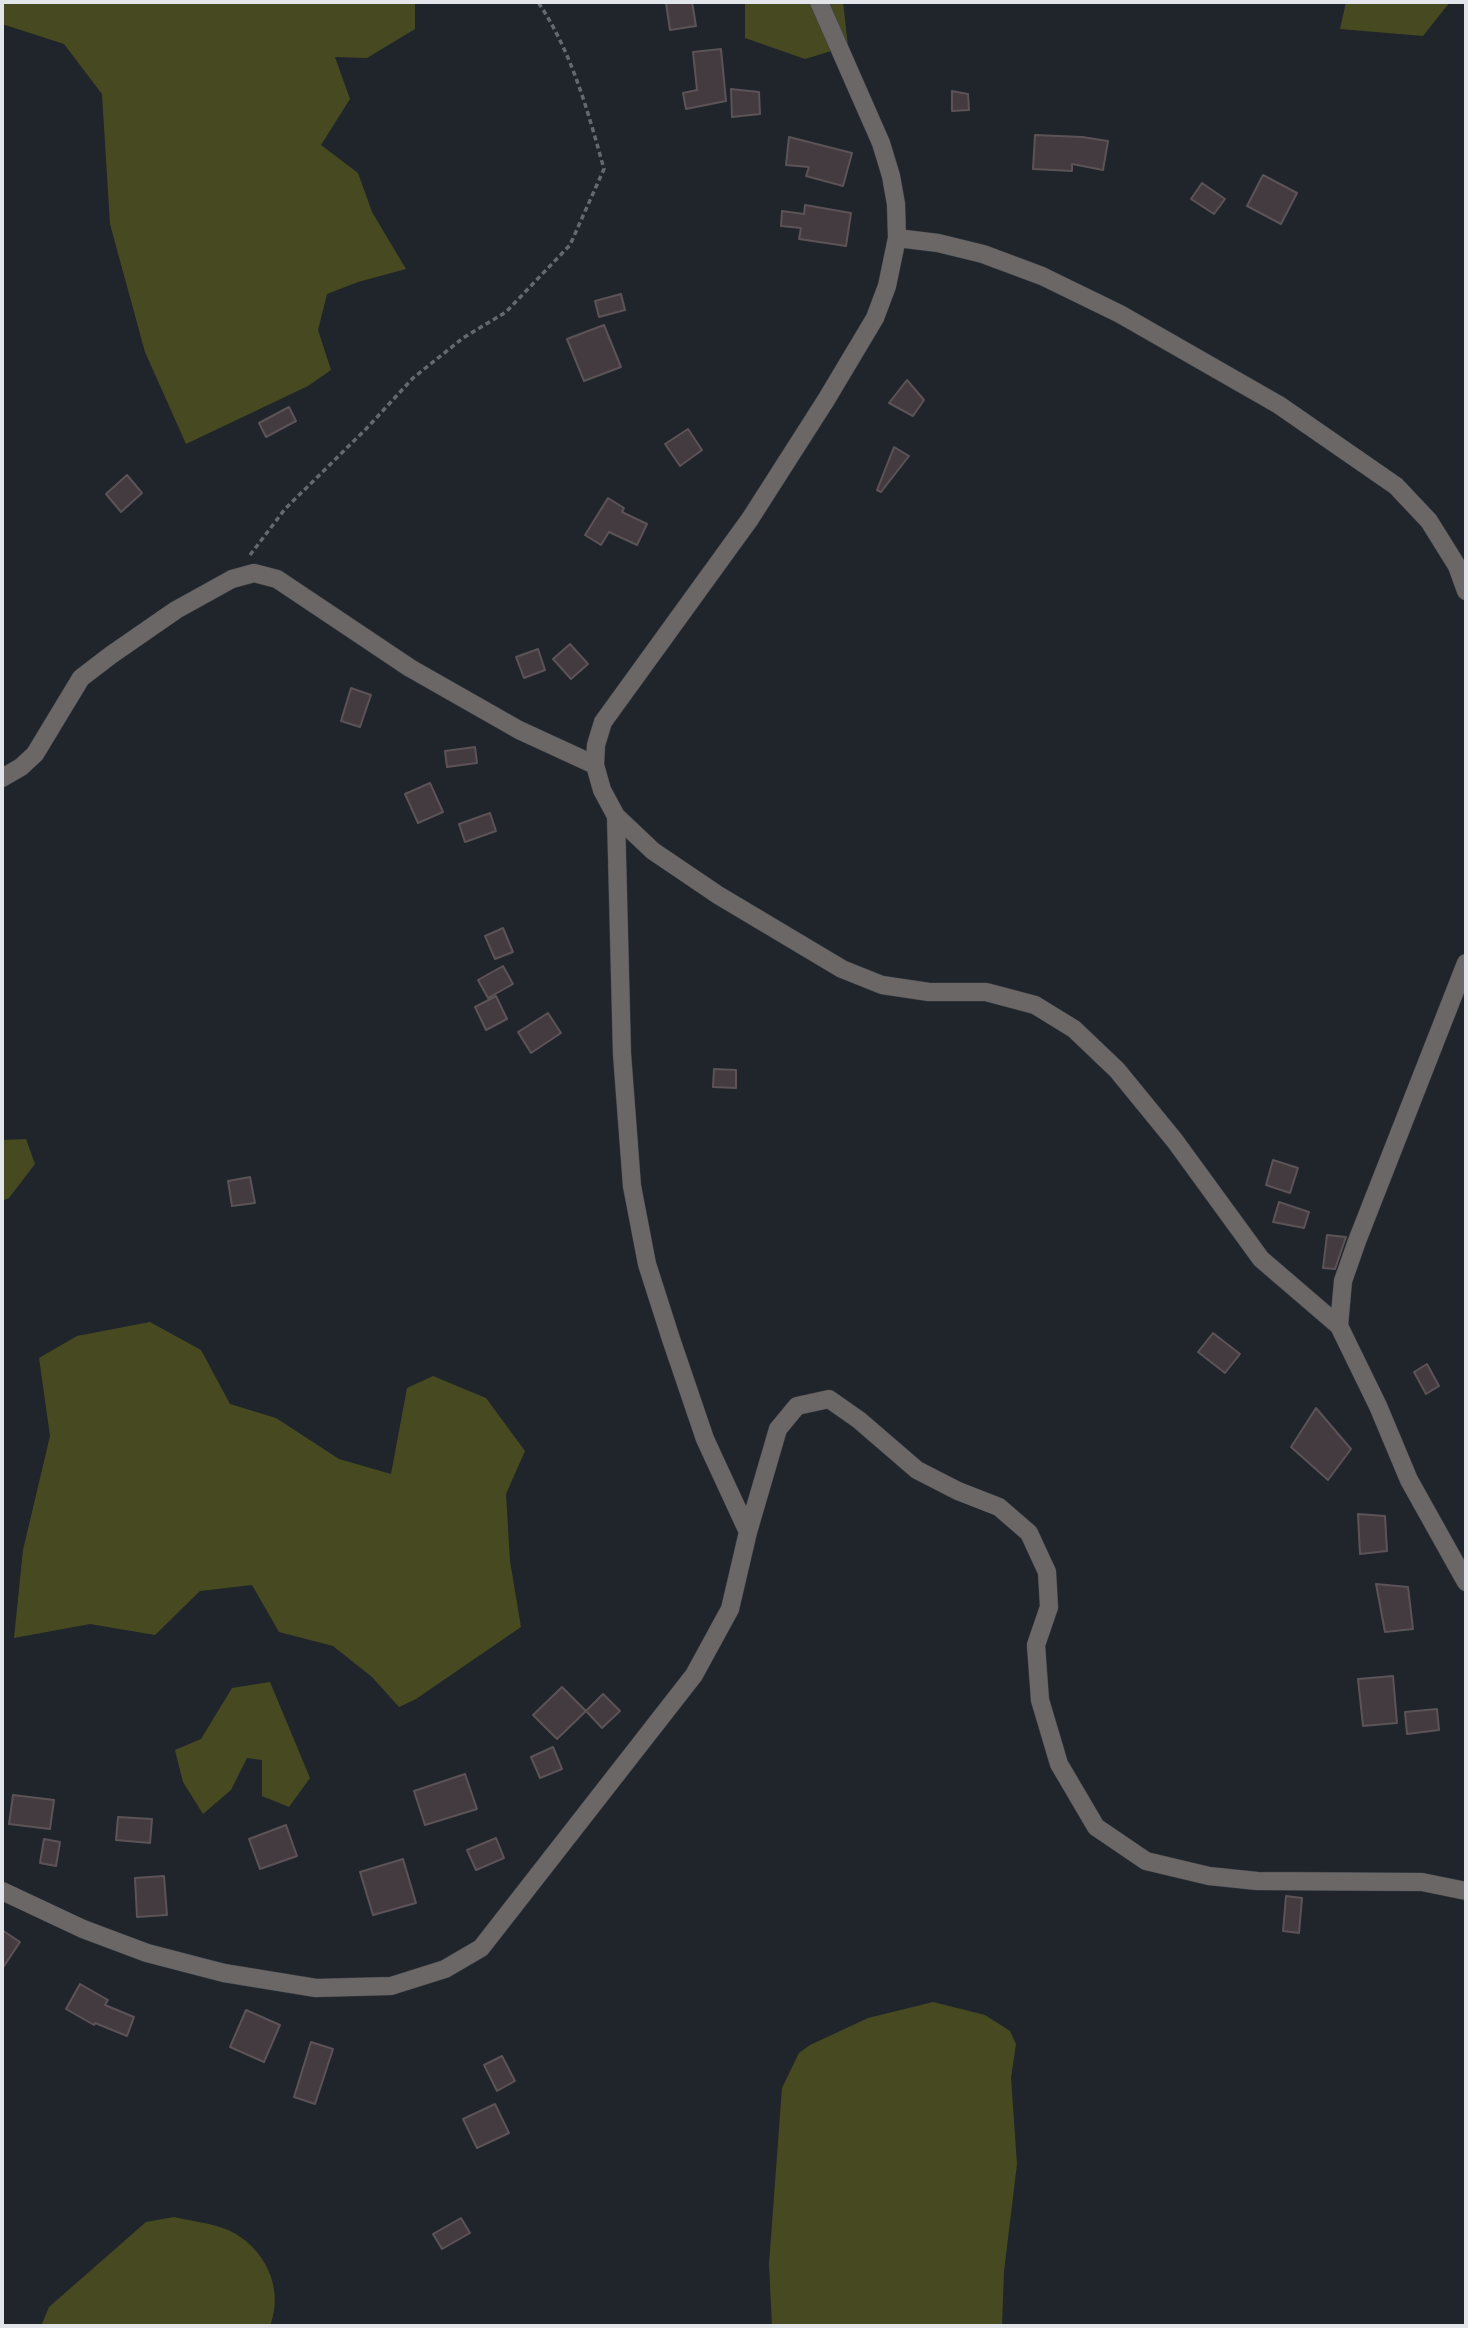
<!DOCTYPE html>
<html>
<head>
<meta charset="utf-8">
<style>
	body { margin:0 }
	#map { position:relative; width:1468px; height:2328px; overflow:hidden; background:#1f252b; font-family:Signika,sans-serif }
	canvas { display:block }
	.frame { position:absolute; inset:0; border:4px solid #e2e6ea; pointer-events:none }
</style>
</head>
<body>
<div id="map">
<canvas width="1468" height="2328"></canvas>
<div class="frame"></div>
</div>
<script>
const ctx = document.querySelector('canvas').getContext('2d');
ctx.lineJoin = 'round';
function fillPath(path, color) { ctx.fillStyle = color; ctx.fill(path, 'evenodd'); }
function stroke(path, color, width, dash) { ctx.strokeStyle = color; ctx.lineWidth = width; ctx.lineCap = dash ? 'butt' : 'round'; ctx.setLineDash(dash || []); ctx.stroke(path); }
fillPath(new Path2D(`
	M2 2H415V29L367 58 335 57 350 99 321 145 358 173 372 212 406 269 358 282 327 294 318 330 331 370 308 386 186 444 145 352 110 224 102 94 64 44 2 24Z
	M745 2H843L848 46 805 59 745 38Z
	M1346 2H1450L1423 36 1340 29Z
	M26 1139 35 1164 9 1198 2 1201V1140Z
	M150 1322 201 1350 230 1404 276 1418 339 1459 391 1474 407 1388 433 1376 486 1398 525 1451 506 1494 510 1561 521 1627 416 1699 399 1707 372 1677 333 1646 279 1632 252 1585 200 1591 155 1635 90 1624 14 1638 23 1550 50 1436 39 1358 77 1336Z
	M270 1682 310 1778 289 1807 262 1796V1760L247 1758 231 1790 203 1814 183 1782 175 1750 201 1739 232 1688Z
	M933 2002 985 2015 1010 2031 1016 2044 1011 2078 1017 2164 1004 2271 1002 2326H772L769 2264 782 2088 799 2053 810 2045 868 2018Z
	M174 2217C191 2221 211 2223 228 2230 264 2246 285 2288 270 2326H41L49 2307 146 2222Z`), '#474a20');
const building = new Path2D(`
	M677 2H692L696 26 670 30 666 3Z
	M721 49 726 101 686 109 683 93 697 90 693 52Z
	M731 89 759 92 760 114 732 117Z
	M952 91 968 94 969 110 952 111Z
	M1035 135 1082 137 1108 141 1103 170 1072 164V171L1033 169Z
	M789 137 852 153 843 186 806 176 809 167 786 165Z
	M1263 175 1297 193 1281 224 1247 206Z
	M1202 183 1225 199 1214 214 1191 199Z
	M805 205 851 213 846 246 799 239 801 228 781 226 782 211 804 214Z
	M621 294 625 310 599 317 595 301Z
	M604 325 621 367 584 381 567 339Z
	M907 380 924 400 913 416 889 403Z
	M289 407 296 421 266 437 259 423Z
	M688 429 702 450 680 466 665 444Z
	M894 447 909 456 881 492 877 490Z
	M127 475 142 493 121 512 106 494Z
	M608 498 624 508 622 512 647 524 637 545 609 532 601 545 585 535Z
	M570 644 588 664 571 679 553 659Z
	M538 649 545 670 524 678 516 657Z
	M351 688 371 695 360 727 341 721Z
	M475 747 477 763 447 767 445 751Z
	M430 783 443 812 418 823 405 794Z
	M490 813 496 831 465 842 459 824Z
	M503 928 513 952 495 959 485 936Z
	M503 966 513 984 488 998 478 980Z
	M496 996 507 1019 486 1030 475 1007Z
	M548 1013 561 1033 531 1053 518 1032Z
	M714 1069 736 1070V1088L713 1087Z
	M1273 1160 1298 1168 1290 1193 1266 1185Z
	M250 1177 255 1203 232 1206 228 1181Z
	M1279 1202 1309 1212 1304 1228 1273 1222Z
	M1327 1235 1346 1237 1335 1269 1323 1268Z
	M1213 1333 1240 1354 1225 1373 1198 1352Z
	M1427 1364 1439 1386 1426 1394 1414 1372Z
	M1316 1408 1351 1449 1328 1480 1291 1447Z
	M1358 1514 1385 1516 1387 1551 1360 1554Z
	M1376 1584 1408 1587 1413 1629 1385 1632Z
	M1393 1676 1397 1723 1363 1726 1358 1679Z
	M562 1687 586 1711 557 1739 533 1715Z
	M603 1694 620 1711 602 1728 586 1711Z
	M1437 1709 1439 1730 1407 1734 1405 1712Z
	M553 1747 562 1769 540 1778 531 1757Z
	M465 1774 477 1809 425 1825 414 1791Z
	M13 1795 54 1800 50 1829 9 1824Z
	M118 1817 152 1819 150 1843 116 1840Z
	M286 1825 297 1856 260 1869 249 1839Z
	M496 1838 504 1858 476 1870 467 1850Z
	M44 1839 60 1842 56 1866 40 1863Z
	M403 1859 416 1903 373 1915 360 1872Z
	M164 1876 167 1915 137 1917 135 1878Z
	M1286 1896 1302 1898 1299 1933 1283 1931Z
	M2 1930 20 1942 2 1969Z
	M80 1984 108 2000 105 2005 134 2017 127 2036 95 2023 94 2025 66 2009Z
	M246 2010 280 2025 264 2062 230 2047Z
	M311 2042 333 2049 315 2104 294 2097Z
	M502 2056 515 2081 497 2091 484 2065Z
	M495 2104 509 2133 477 2148 463 2119Z
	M461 2218 470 2233 442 2249 433 2234Z`);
fillPath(building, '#443b40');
stroke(building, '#5c5357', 2);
const minor = new Path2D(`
	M819 2 881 143 891 176 896 204 897 238 887 286 875 318 826 400 750 519 603 722 596 745 595 765 602 790 616 816 653 851 718 895 842 969 882 985 929 992H986L1035 1005 1074 1029 1117 1070 1175 1141 1261 1259 1339 1326 1378 1406 1409 1480 1466 1582
	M897 238 938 243 983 254 1042 276 1120 314 1279 405 1396 486 1429 521 1457 566 1466 591
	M2 778 21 767 35 754 81 678 111 655 176 610 232 579 254 573 277 579 410 668 519 730 595 765
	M616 816 622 1054 632 1186 647 1264 671 1339 705 1439 748 1532
	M2 1891 83 1929 147 1953 224 1973 316 1988 391 1986 445 1969 481 1948 694 1675 730 1609 748 1532 778 1429 797 1406 829 1399 859 1420 917 1470 958 1491 999 1507 1029 1533 1047 1572 1049 1607 1036 1645 1040 1700 1059 1764 1096 1827 1146 1861 1209 1876 1257 1881 1422 1882 1466 1891`);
const tertiary = new Path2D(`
	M1339 1326 1343 1281 1357 1241 1466 963`);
stroke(minor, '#3a4046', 19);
stroke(tertiary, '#3a4046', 19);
stroke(new Path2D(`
	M250 555 285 509 366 429 413 378 463 338 506 312 570 245 604 169C588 112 572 52 538 2`), '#64696e', 3.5, [5, 3.5]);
stroke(minor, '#6c6767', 18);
stroke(tertiary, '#6c6767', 18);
</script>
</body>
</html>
